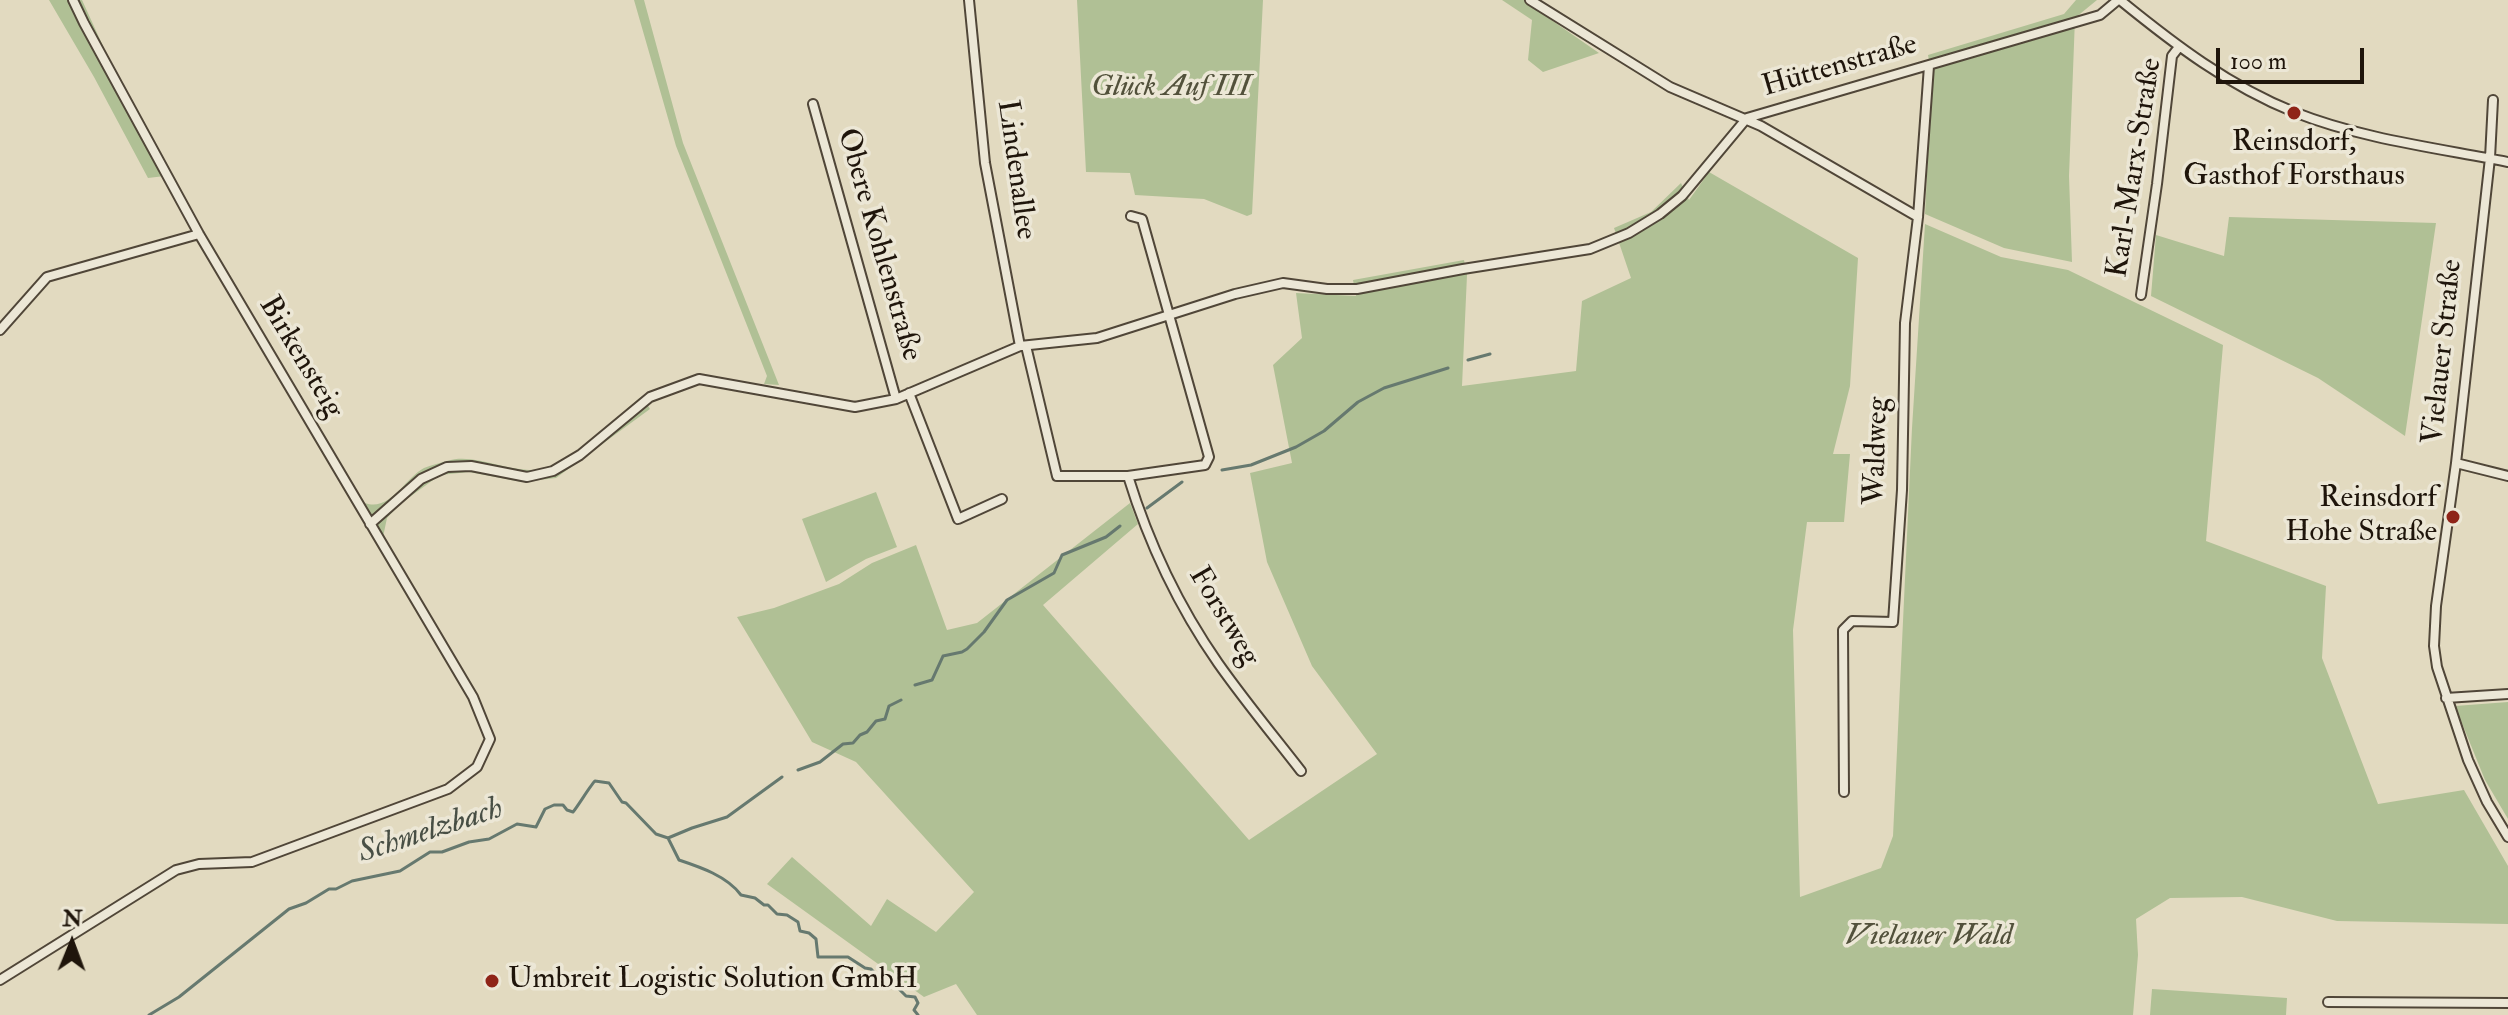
<!DOCTYPE html>
<html>
<head>
<meta charset="utf-8">
<style>
	body { margin:0 }
	#map { position:relative; width:2508px; height:1015px; overflow:hidden; background:#e2dac0; font-family:"IM FELL Double Pica",serif }
	canvas { display:block }
	.north { position:absolute; left:32px; top:903px; width:80px; height:80px; -webkit-text-stroke:6px #ece7d6; paint-order:stroke; rotate:1deg; font-size:22px; font-weight:700; line-height:32px; text-align:center; color:#1f150b }
	.north::after { content:''; display:block; margin:auto; width:28px; height:36px; background:#1f150b; clip-path:polygon(50% 0,100% 100%,50% 72%,0 100%) }
	.scale { position:absolute; left:2216px; top:48px; width:148px; height:36px; box-sizing:border-box; border:4px solid #1f150b; border-top:0; padding-left:10px; font-size:24px; line-height:28px; white-space:nowrap; color:#1f150b; -webkit-text-stroke:6px #ece7d6; paint-order:stroke }
</style>
</head>
<body>
<div id="map">
<canvas width="2508" height="1015"></canvas>
<div class="north">N</div>
<div class="scale">100 m</div>
</div>
<script>
const ctx = document.querySelector('canvas').getContext('2d');
ctx.lineJoin = 'round';
function fillPath(path, color) { ctx.fillStyle = color; ctx.fill(path, 'evenodd'); }
function stroke(path, color, width, dash) { ctx.strokeStyle = color; ctx.lineWidth = width; ctx.lineCap = dash ? 'butt' : 'round'; ctx.setLineDash(dash || []); ctx.stroke(path); }
function write(font, color, halo, rows, align = 'center') {
  ctx.font = font + ' "IM FELL Double Pica",serif'; ctx.lineWidth = 7; ctx.setLineDash([]); ctx.textBaseline = 'middle'; ctx.strokeStyle = halo; ctx.fillStyle = color; for (const [text, x, y, turn = 0] of rows) {
    ctx.save(); ctx.translate(x, y); ctx.rotate((+turn || 0) * Math.PI / 180); ctx.textAlign = isNaN(turn) ? turn : align; if (halo) ctx.strokeText(text, 0, 0); ctx.fillText(text, 0, 0); ctx.restore();
  }
}
fillPath(new Path2D(`
	M49 0H82L123 90 173 175 148 178 94 77Z
	M634 0H644L683 143 779 385 764 384 767 376 676 146Z
	M1077 0H1263L1252 214 1247 216 1204 199 1135 195 1130 173 1086 172Z
	M1502 0H1534V8L1599 53 1543 72 1528 60 1532 20Z
	M2076 0H2097L2075 18 2069 176 2072 262 2004 248 1925 214 1932 76 1928 55 2064 14Z
	M1709 172 1858 258 1850 386 1833 454H1850L1844 522H1807L1793 630 1800 897 1881 868 1893 836 1912 428 1925 224 2001 257 2068 270 2223 345 2206 541 2326 586 2322 658 2378 804 2464 790 2508 866V924L2337 921 2242 897 2170 898 2136 919 2138 955 2133 1015H977L956 984 924 997 767 884 792 857 871 926 887 899 936 932 974 892 856 762 812 742 737 617 774 608 839 584 872 563 916 545 947 630 977 623 1130 503 1138 524 1043 605 1249 840 1377 754 1312 666 1267 562 1250 473 1292 463 1273 365 1302 338 1296 293 1356 296 1353 280 1464 260 1467 275 1462 386 1576 371 1582 301 1631 278 1614 228 1651 212 1681 183 1689 200Z
	M2229 217 2436 223 2405 436 2318 378 2151 296 2156 235 2224 256Z
	M642 396 650 409 556 478 522 482 469 472 440 475 400 504 387 518 383 537 365 503C390 512 404 479 424 468 431 465 440 463 447 461 480 451 516 480 550 466 582 453 614 419 642 396Z
	M876 492 897 547 866 559 826 582 802 519Z
	M2508 702V819L2485 780 2455 706Z
	M2152 989 2287 998 2286 1015H2150Z`), '#b0c095');
stroke(new Path2D(`
	M1468 360 1490 354
	M1222 470 1251 465 1296 447 1324 431 1358 402 1384 388 1448 368
	M1147 508 1182 482
	M915 685 932 680 943 656 962 652 967 649 984 632 1007 600 1054 573 1062 555 1106 537 1120 526
	M798 770 820 762 843 744 853 743 860 735 867 732 876 721 885 719 889 706 901 700
	M668 838 692 828 727 817 782 777
	M149 1015 179 997 289 909 306 903 329 889H336L352 881 400 871 430 852H442L469 842 489 839 517 824 536 827 545 809 554 805H563L567 810 573 812C578 806 592 783 595 781L609 783 622 802 626 803 656 834 668 838 679 860C700 867 727 876 741 895L755 898 764 905H768L777 914 787 915 798 922 800 931 809 933 816 939 818 957H848L865 968 871 969 888 988 897 987 906 996 915 997 918 1003 914 1010 918 1015`), '#66796f', 3);
const minor = new Path2D(`
	M969 0 985 163 1020 346
	M1530 0 1670 87 1761 126 1918 217
	M2120 0C2174 44 2229 86 2294 112 2362 139 2437 148 2508 162
	M2493 100 2490 158 2456 463 2436 606 2434 646 2437 667 2468 760 2487 802 2508 837
	M813 104 896 399
	M2141 295 2157 184 2172 56 2179 47
	M0 330 47 277 199 234
	M1026 346 1057 476H1128L1205 465 1209 457 1142 219 1131 216
	M909 393 958 519 1002 499
	M2456 463 2508 476
	M1128 476C1148 541 1179 607 1218 663 1244 700 1273 735 1301 771
	M370 524 421 479 447 467 471 466 527 477 553 471 580 455 650 397 699 379 855 407 896 399 1020 346 1097 338 1235 294 1283 283 1327 289H1357L1463 269 1590 249 1629 233 1660 214 1682 196 1747 118 2100 15 2118 0
	M2446 698 2508 694
	M1844 792 1843 630 1852 621 1893 622 1902 490 1905 323 1918 217 1929 66
	M0 980 176 870 199 864 252 862 448 789 477 767 490 739 473 697 199 234 84 23 73 0
	M2328 1002 2508 1003`);
stroke(minor, '#504638', 12);
stroke(minor, '#ece7d6', 8);
for (const [x, y, r, color] of [
	[2294,113,8,"#8f2418"],
	[2453,517,8,"#8f2418"],
	[492,981,8,"#8f2418"]
]) { const dot = new Path2D(); dot.arc(x, y, r, 0, 2 * Math.PI); ctx.fillStyle = color; ctx.fill(dot); stroke(dot, '#ece7d6', 3); }
write('30px', '#1f150b', '#ece7d6', [
	["Hüttenstraße",1840,67,-16],
	["Karl-Marx-Straße",2136,168,-81],
	["Lindenallee",1015,170,82],
	["Obere Kohlenstraße",878,245,74],
	["Vielauer Straße",2444,352,-84],
	["Birkensteig",300,358,59],
	["Waldweg",1878,451,-88],
	["Forstweg",1223,617,59]
]);
write('italic 30px', '#52513b', '#ece7d6', [
	["Glück Auf III",1171,89],
	["Vielauer Wald",1929,938]
]);
write('30px', '#1f150b', '#ece7d6', [
	["Reinsdorf,",2294,144],
	["Gasthof Forsthaus",2294,178],
	["Reinsdorf",2437,500,"right"],
	["Hohe Straße",2437,534,"right"],
	["Umbreit Logistic Solution GmbH",508,981,"left"]
]);
write('italic 32px', '#484f45', '#ece7d6', [
	["Schmelzbach",431,832,-18]
]);
</script>
</body>
</html>
